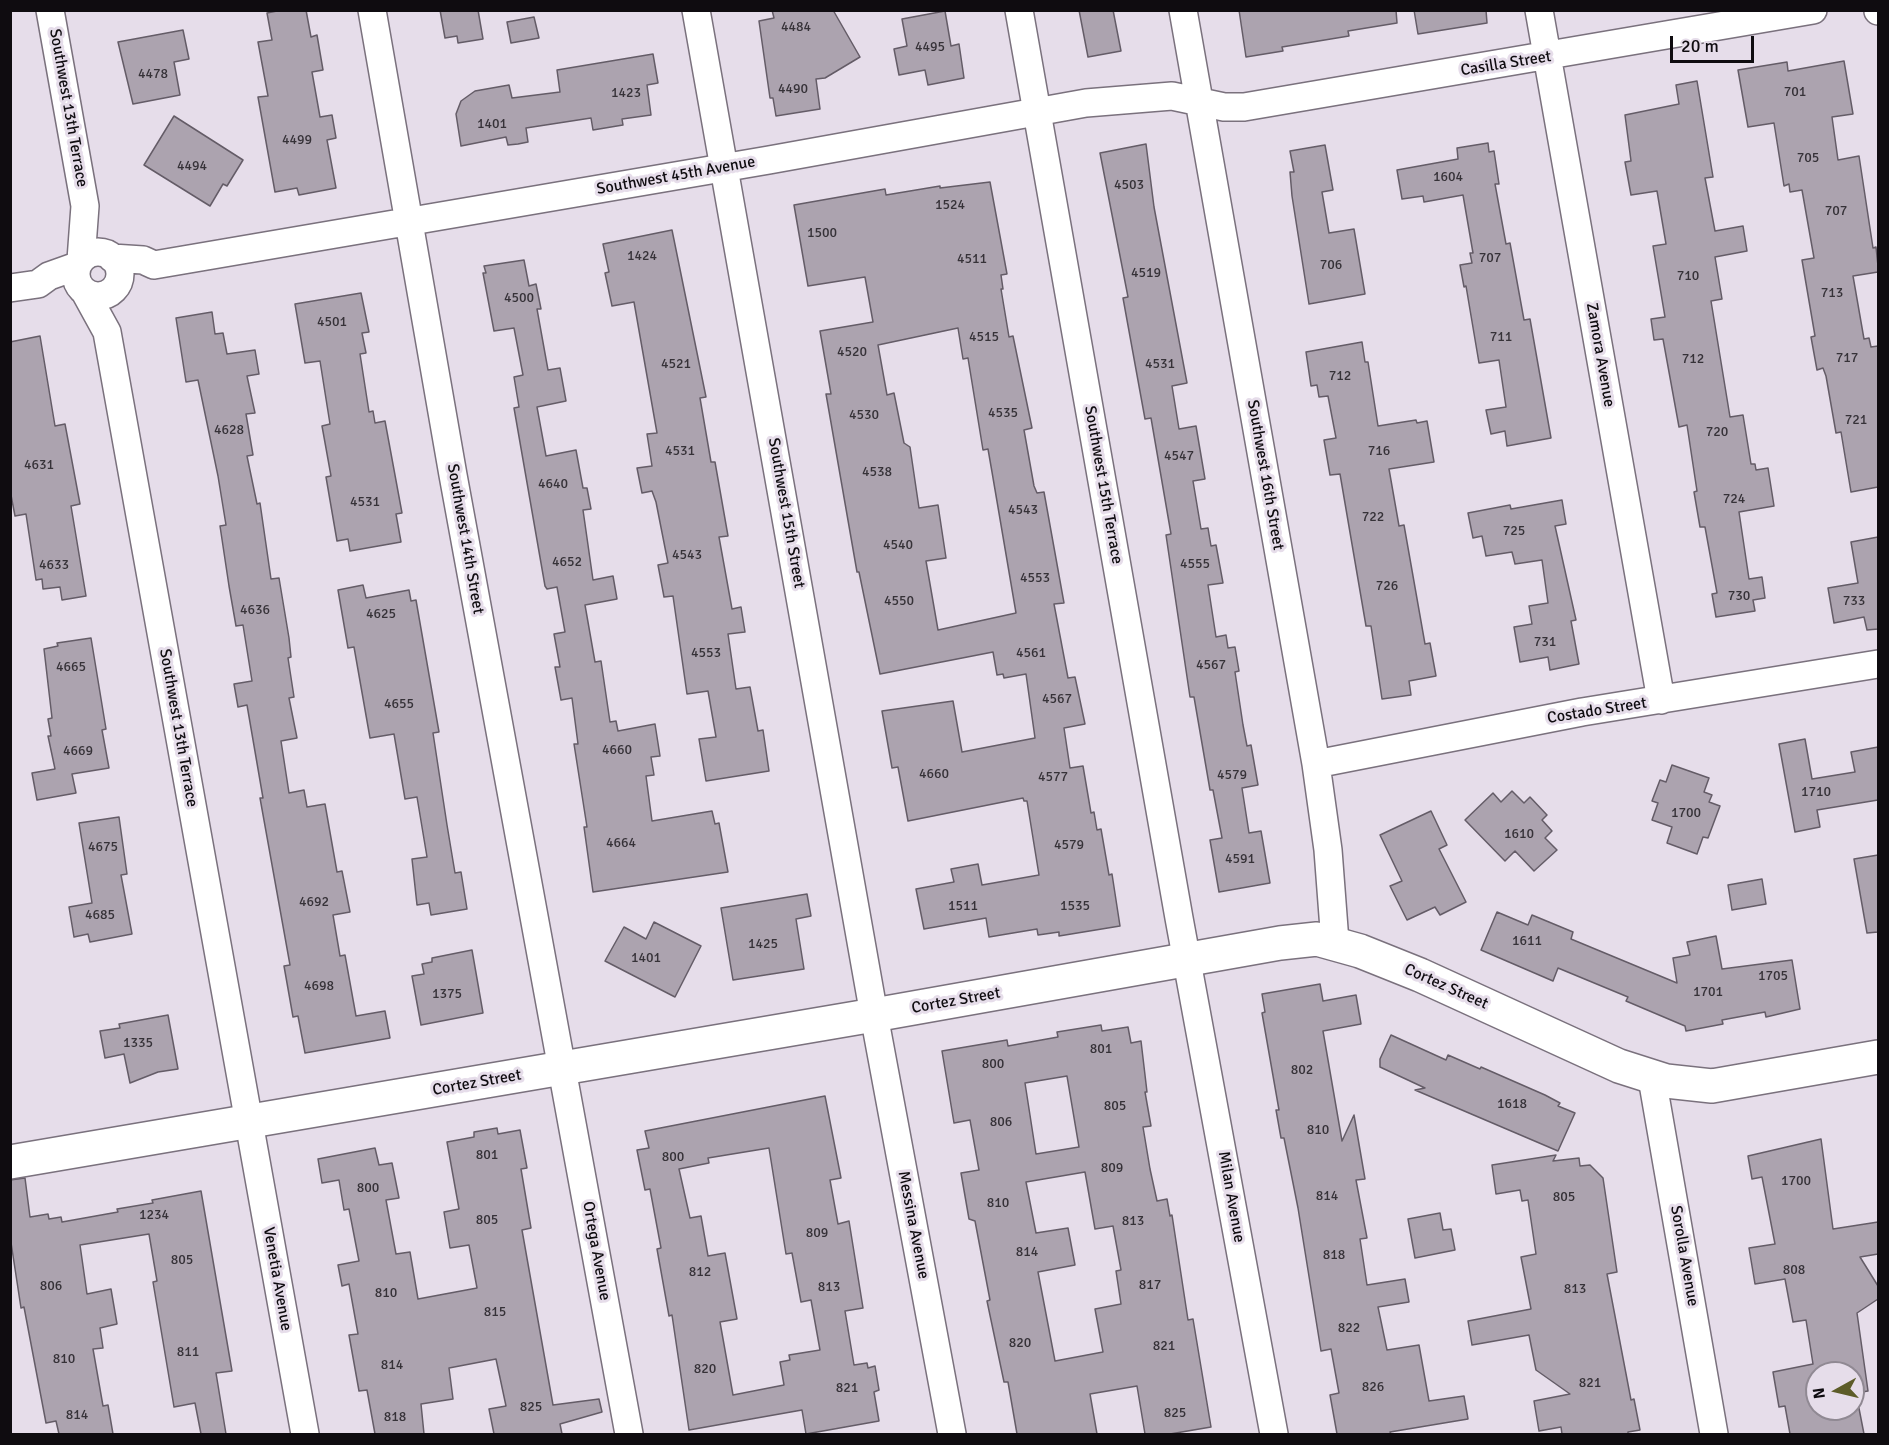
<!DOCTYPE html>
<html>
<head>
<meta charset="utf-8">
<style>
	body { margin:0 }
	#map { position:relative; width:1889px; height:1445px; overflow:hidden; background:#e6ddea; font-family:Signika,sans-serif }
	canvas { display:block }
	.frame { position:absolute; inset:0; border:12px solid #0f0c10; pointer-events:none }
	.north { position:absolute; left:1805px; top:1361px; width:60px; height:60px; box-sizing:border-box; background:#e6ddea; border:2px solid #908993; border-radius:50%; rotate:262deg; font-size:16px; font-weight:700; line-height:24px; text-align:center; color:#0f0c10 }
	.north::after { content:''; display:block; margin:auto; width:21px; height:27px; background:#5d5c29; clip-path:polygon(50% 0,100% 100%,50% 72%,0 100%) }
	.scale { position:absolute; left:1670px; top:36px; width:84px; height:27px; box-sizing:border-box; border:3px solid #0f0c10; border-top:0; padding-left:8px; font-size:18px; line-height:21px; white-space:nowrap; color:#0f0c10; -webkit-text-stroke:4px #e6ddea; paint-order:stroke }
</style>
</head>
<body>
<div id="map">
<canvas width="1889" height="1445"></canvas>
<div class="frame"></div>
<div class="north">N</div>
<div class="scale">20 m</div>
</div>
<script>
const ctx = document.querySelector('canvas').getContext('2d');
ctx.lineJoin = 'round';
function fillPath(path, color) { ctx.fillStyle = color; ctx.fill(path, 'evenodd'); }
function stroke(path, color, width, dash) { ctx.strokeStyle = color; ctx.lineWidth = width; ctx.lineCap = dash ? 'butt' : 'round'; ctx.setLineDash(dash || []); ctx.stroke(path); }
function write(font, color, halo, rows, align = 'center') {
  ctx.font = font + ' Signika,sans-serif'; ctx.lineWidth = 6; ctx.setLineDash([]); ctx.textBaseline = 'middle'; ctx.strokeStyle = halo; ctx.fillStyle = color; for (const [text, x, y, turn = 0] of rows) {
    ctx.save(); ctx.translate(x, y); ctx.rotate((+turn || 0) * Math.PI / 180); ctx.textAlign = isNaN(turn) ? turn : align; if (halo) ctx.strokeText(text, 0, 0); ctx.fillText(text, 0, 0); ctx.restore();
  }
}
const building = new Path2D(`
	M282 10H306L311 37 317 35 323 70 312 72 320 117 332 115 336 138 327 140 336 188 299 195 297 188 275 192 258 97 268 96 258 42 272 40 267 13Z
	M440 10H478L483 39 458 43 457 36 445 38Z
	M772 10H833L860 57 825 78 816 79 820 109 776 116 773 98H770L759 21 774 18Z
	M1079 10H1113L1121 51 1088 57Z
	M1239 10H1396L1397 23 1348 31 1349 36 1282 47 1283 51 1246 57Z
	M1414 10H1486L1487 23 1418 34Z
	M945 11 951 46 959 44 964 78 928 85 925 70 899 75 894 49 907 46 902 19Z
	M534 17 539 38 511 43 507 22Z
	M183 30 189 59 174 62 180 95 133 104 118 42Z
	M653 54 658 83 647 85 651 115 622 119 623 125 593 130 591 118 526 128 528 142 518 144 508 145 506 137 461 146 456 114 461 101 475 91 509 85 512 98 560 92 557 70Z
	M1844 61 1853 114 1832 117 1838 160 1859 156 1873 248 1876 247 1878 266V272L1853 276 1864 339 1869 338 1871 347 1878 346V487L1851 492 1841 432 1836 433 1826 376 1823 368 1817 370 1811 337 1815 336 1802 260 1814 258 1802 190 1790 192 1789 184 1784 186 1774 123 1748 127 1738 70 1787 62 1788 71Z
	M1697 81 1713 177 1705 178 1715 231 1743 226 1747 251 1715 257 1722 299 1711 301 1730 417 1743 415 1751 464H1755L1756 470 1768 468 1774 506 1739 512 1749 579 1762 577 1765 598 1753 600 1755 611 1716 617 1712 594 1717 593 1705 527H1700L1694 492 1697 491 1687 425 1679 427 1663 339 1654 340 1651 319 1665 317 1653 246 1666 244 1657 191 1631 195 1625 162 1631 161 1625 115 1679 104 1676 85Z
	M174 116 243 160 227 186 223 184 210 206 144 165Z
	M1488 143 1489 152 1494 151 1499 184H1495L1506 244 1510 243 1524 320 1530 319 1551 438 1507 446 1505 431 1491 434 1486 410 1506 407 1499 360 1479 363 1466 286 1464 287 1460 265 1472 263 1470 253H1473L1463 195 1424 202 1423 196 1402 199 1397 170 1458 159 1457 148Z
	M1146 144 1154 207 1187 383 1172 386 1179 429 1196 426 1205 479 1193 481 1201 529 1208 528 1211 546 1216 545 1223 583 1208 585 1216 637 1226 635 1228 648 1235 647 1239 671 1235 672 1243 725 1247 746 1251 745 1258 785 1242 788 1249 833 1261 831 1270 883 1219 892 1210 840 1222 838 1213 790H1210L1194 697H1190L1166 535 1171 534 1151 418 1145 419 1123 298 1128 297 1100 153Z
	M1325 145 1333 190 1322 192 1329 233 1354 229 1365 294 1309 304 1292 196 1290 172H1294L1290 151Z
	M990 182 1007 274 1001 275 1003 289H1001L1009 337 1013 336 1032 428 1024 430 1034 486 1037 493 1044 492 1064 603 1054 604 1068 678 1075 677 1085 724 1064 728 1070 768 1083 766 1091 813 1094 812 1097 830 1101 829 1109 875 1112 874 1120 926 1059 936V932L1038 935 1037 929 989 937 986 918 924 929 916 889 954 882 951 869 978 864 982 885 1039 875 1027 801H1024L1023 798 908 821 898 767 892 768 882 711 953 701 962 752 1035 738 1026 674 1004 678 1003 674 997 675 993 652 880 674 859 572H857L826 394H831L820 331 873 322 865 277 808 286 794 205 885 189 886 195 940 186V188ZM958 328 963 359 968 358 983 450 988 449 992 472 1016 613 938 630 926 561 946 558 938 505 919 508 910 447 904 443 894 393 887 395 878 345Z
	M672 230 706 397 700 398 711 462H715L728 536 719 537 732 609 741 607 745 632 728 634 736 689 750 687 758 731 763 730 769 771 706 781 699 739 716 737 708 691 687 694 673 596 664 597 658 565 668 563 656 502 652 491 642 493 637 468 652 466 647 434 657 433 634 302 612 306 605 273 609 272 603 244Z
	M524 260 529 286 536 284 541 309H537L548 370 560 368 566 401 537 407 546 456 576 450 583 488H587L591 509 583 510 593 580 613 576 617 599 585 605 595 662 601 661 610 722 616 721 618 731 655 724 660 756 651 757 654 775 646 776 652 821 712 811 715 824 719 823 728 872 593 892 584 827H587L574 744H578L572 698 561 700 555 667H560L554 634 565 632 557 587 547 589 545 586 514 408 519 407 514 377 523 375 514 328 494 331 483 273H486L484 266Z
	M361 293 369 332 362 333 366 353 360 354 369 412 373 411 375 423 385 421 402 513 396 514 401 542 350 551 348 539 337 541 326 477 331 476 322 426 330 424 320 361 305 363 295 304Z
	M212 312 215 334 223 333 227 354 255 350 259 374 247 376 255 413 246 414 253 455 247 456 257 504 260 503 271 579 279 578 289 638 291 657 288 658 294 697 289 698 297 738 281 741 289 793 304 790 307 807 325 804 337 872 342 871 350 912 333 915 340 956 345 955 356 1016 385 1011 390 1038 305 1053 298 1016 293 1017 284 966 290 965 260 798H263L247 705 238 707 234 684 252 681 243 625 236 626 229 586 220 526 226 525 218 476 198 380 186 382 176 318Z
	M40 336 55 426 65 424 80 504 71 506 86 596 62 600 60 587 43 589 42 579 36 580 26 514 15 516 10 490V342Z
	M1362 342 1365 362H1368L1378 426 1416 420 1417 423 1427 421 1434 462 1389 469 1399 526 1404 525 1425 644 1430 643 1436 676 1409 681 1411 695 1382 699 1371 626H1366L1340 474 1330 475 1324 440 1336 438 1328 396 1319 397 1317 385 1311 386 1306 352Z
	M1562 500 1566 524 1555 526 1576 620 1571 621 1579 664 1550 670 1548 657 1520 662 1514 627 1532 624 1529 606 1548 603 1542 560 1515 564 1512 552 1486 556 1482 536 1473 538 1468 513 1510 505 1511 509Z
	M1878 537V629L1867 630 1864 617 1834 623 1828 588 1858 583 1851 542Z
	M363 585 366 598 409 590 411 601 416 600 439 732 433 733 447 825 455 873 461 872 467 909 431 915 429 903 417 905 412 859 427 857 417 797 405 799 394 734 370 738 354 647 348 648 338 590Z
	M91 638 106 729 102 730 109 768 72 774 76 793 37 800 32 773 55 769 48 736H51L48 719 52 718 44 649 58 646 57 643Z
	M1805 739 1812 779 1855 772 1851 752 1878 747V800L1817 810 1820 827 1795 832 1779 744Z
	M1672 765 1709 778 1704 792 1712 795 1709 802 1720 806 1708 838 1703 837 1697 854 1667 843 1672 827 1652 820 1658 803 1652 801 1660 780 1666 782Z
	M1512 791 1524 803 1530 797 1547 815 1542 820 1552 831 1545 838 1557 850 1534 871 1515 851 1505 861 1465 820 1493 793 1501 802Z
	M1431 811 1447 845 1439 849 1466 902 1440 915 1435 907 1407 920 1390 886 1402 881 1380 835Z
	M119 817 127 874 121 875 132 934 90 942 88 934 74 937 69 907 92 903 79 823Z
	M1878 855V932L1867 933 1854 859Z
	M1762 879 1766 904 1732 910 1728 885Z
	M807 894 811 916 796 919 804 969 733 980 721 908Z
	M1497 912 1528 925 1532 915 1573 932 1571 939 1677 983 1673 958 1690 955 1687 942 1716 936 1722 969 1792 960 1800 1009 1766 1017 1765 1012 1722 1020 1723 1024 1686 1031 1685 1026 1626 1001 1628 997 1558 968 1553 981 1481 950Z
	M654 922 701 946 675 997 605 961 624 927 646 939Z
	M472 950 483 1013 421 1025 412 976 424 974 422 964 432 962V958Z
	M1320 984 1323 1001 1356 995 1361 1024 1323 1031 1342 1141 1354 1115 1365 1179 1356 1180 1367 1238 1360 1239 1367 1285 1405 1279 1409 1302 1378 1307 1387 1350 1419 1345 1429 1401 1464 1396 1468 1419 1390 1432 1391 1434H1337L1330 1395 1339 1393 1331 1349 1321 1351 1298 1208 1284 1138H1281L1276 1110H1279L1262 1013 1265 1012 1262 994Z
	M168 1015 178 1069 158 1072 130 1083 124 1054 105 1058 100 1031 120 1028 119 1024Z
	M1101 1025 1102 1031 1128 1027 1131 1043 1141 1041 1147 1092H1145L1151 1126 1143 1127 1150 1169 1157 1201 1167 1199 1170 1216 1172 1215 1188 1320 1193 1319 1211 1427 1170 1434H1145L1137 1386 1090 1394 1097 1434H1017L1008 1382H1004L987 1301 990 1300 975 1221 969 1219 961 1173 979 1170 970 1120 954 1123 942 1051 1007 1040 1008 1046 1058 1037 1057 1032ZM1067 1076 1079 1147 1036 1154 1025 1083ZM1085 1172 1095 1229 1113 1226 1121 1270 1116 1271 1121 1304 1095 1309 1103 1352 1055 1361 1038 1272 1075 1265 1068 1228 1036 1233 1026 1182Z
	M1391 1035 1446 1060 1448 1055 1480 1069 1481 1067 1545 1095 1560 1103 1558 1106 1575 1113 1558 1151 1415 1090 1425 1088 1380 1067V1059Z
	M825 1096 841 1178 830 1180 838 1224 849 1221 863 1308 845 1311 854 1365 867 1363 868 1368 875 1366 879 1390 874 1392 879 1421 806 1434 802 1410 689 1430 672 1315 669 1316 657 1249 661 1248 650 1189 645 1190 637 1150 649 1148 645 1131ZM769 1148 786 1254 792 1253 801 1302 811 1300 820 1350 789 1355 790 1360 780 1362 784 1385 733 1395 720 1322 737 1319 725 1253 708 1256 701 1216 690 1218 679 1169 709 1163 708 1158Z
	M497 1128 498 1134 520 1130 527 1168 521 1169 531 1228 522 1230 553 1405 599 1399 602 1412 560 1424 562 1434H494L489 1409 506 1406 496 1359 449 1368 453 1399 421 1404 424 1434H375L367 1390 359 1391 349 1335 358 1334 349 1284 342 1286 338 1265 359 1261 349 1209 344 1210 339 1180 322 1183 318 1159 375 1148 379 1165 392 1163 399 1198 386 1200 396 1254 410 1252 418 1299 477 1288 469 1245 450 1248 444 1212 459 1209 447 1142 474 1137V1132Z
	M1821 1139 1833 1229 1878 1222V1254L1860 1257 1878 1286V1299L1857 1313 1868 1391 1856 1393 1864 1434H1790L1785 1406 1779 1407 1773 1372 1813 1364 1806 1320 1793 1322 1785 1279 1755 1284 1749 1248 1775 1244 1762 1177 1752 1179 1748 1156ZM1817 1373H1853V1409H1817Z
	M1556 1155 1553 1161 1579 1158 1580 1166 1590 1165 1603 1178 1617 1272 1607 1274 1631 1400 1634 1399 1640 1430 1628 1432V1434H1562L1561 1427 1539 1431 1534 1401 1570 1394 1536 1370 1529 1335 1472 1345 1468 1321 1531 1309 1521 1257 1536 1254 1528 1200 1522 1201 1520 1190 1496 1194 1492 1165Z
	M25 1178 30 1217 48 1214 49 1219 61 1217 62 1222 118 1212 117 1209 153 1203 152 1200 201 1191 232 1371 216 1373 226 1434H201L195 1403 174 1407 153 1282 157 1281 149 1234 80 1245 87 1294 111 1289 117 1324 100 1328 103 1348 93 1349 103 1406 108 1405 113 1434H59L56 1421 46 1423 24 1307 21 1308 10 1236V1180Z
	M1440 1213 1443 1230 1451 1229 1455 1250 1415 1258 1408 1219Z`);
fillPath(building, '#aca3af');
stroke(building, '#645c67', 1.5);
const minor = new Path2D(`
	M50 10 85 206 81 260
	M372 10 453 475 629 1434
	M696 10 874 1015 952 1434
	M1019 10 1179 918 1274 1434
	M1183 10 1316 764 1328 850 1335 942
	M1539 10 1661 700
	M1878 10V11
	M76 274a22 22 0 1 1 44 0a22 22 0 1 1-44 0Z
	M112 258 143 260 154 265 769 160 1086 103 1172 96 1224 107H1244L1813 10
	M10 288 38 284 49 276 77 266
	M85 292 107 332 305 1434
	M1316 764 1582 712 1878 664
	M1652 1078 1714 1434`);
const tertiary = new Path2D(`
	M10 1162 874 1015 1280 943 1317 939 1360 951 1420 975 1619 1066 1666 1081 1712 1086 1878 1057`);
stroke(minor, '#7a717d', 30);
stroke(tertiary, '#7a717d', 36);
stroke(minor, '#fff', 27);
stroke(tertiary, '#fff', 33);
write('14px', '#363238', null, [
	["4484",796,27],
	["4495",930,47],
	["4478",153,74],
	["4490",793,89],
	["701",1795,92],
	["1423",626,93],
	["1401",492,124],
	["4499",297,140],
	["705",1808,158],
	["4494",192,166],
	["1604",1448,177],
	["4503",1129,185],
	["1524",950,205],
	["707",1836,211],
	["1500",822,233],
	["1424",642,256],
	["707",1490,258],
	["4511",972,259],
	["706",1331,265],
	["4519",1146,273],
	["710",1688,276],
	["713",1832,293],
	["4500",519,298],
	["4501",332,322],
	["4515",984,337],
	["711",1501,337],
	["4520",852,352],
	["717",1847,358],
	["712",1693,359],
	["4521",676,364],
	["4531",1160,364],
	["712",1340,376],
	["4535",1003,413],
	["4530",864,415],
	["721",1856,420],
	["4628",229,430],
	["720",1717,432],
	["4531",680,451],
	["716",1379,451],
	["4547",1179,456],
	["4631",39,465],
	["4538",877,472],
	["4640",553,484],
	["724",1734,499],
	["4531",365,502],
	["4543",1023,510],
	["722",1373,517],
	["725",1514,531],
	["4540",898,545],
	["4543",687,555],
	["4652",567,562],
	["4555",1195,564],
	["4633",54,565],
	["4553",1035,578],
	["726",1387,586],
	["730",1739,596],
	["4550",899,601],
	["733",1854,601],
	["4636",255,610],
	["4625",381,614],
	["731",1545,642],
	["4553",706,653],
	["4561",1031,653],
	["4567",1211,665],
	["4665",71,667],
	["4567",1057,699],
	["4655",399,704],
	["4660",617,750],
	["4669",78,751],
	["4660",934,774],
	["4579",1232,775],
	["4577",1053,777],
	["1710",1816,792],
	["1700",1686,813],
	["1610",1519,834],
	["4664",621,843],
	["4579",1069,845],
	["4675",103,847],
	["4591",1240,859],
	["4692",314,902],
	["1511",963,906],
	["1535",1075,906],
	["4685",100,915],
	["1611",1527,941],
	["1425",763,944],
	["1401",646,958],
	["1705",1773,976],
	["4698",319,986],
	["1701",1708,992],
	["1375",447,994],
	["1335",138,1043],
	["801",1101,1049],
	["800",993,1064],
	["802",1302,1070],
	["1618",1512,1104],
	["805",1115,1106],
	["806",1001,1122],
	["810",1318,1130],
	["801",487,1155],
	["800",673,1157],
	["809",1112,1168],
	["1700",1796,1181],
	["800",368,1188],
	["814",1327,1196],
	["805",1564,1197],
	["810",998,1203],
	["1234",154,1215],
	["805",487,1220],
	["813",1133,1221],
	["809",817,1233],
	["814",1027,1252],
	["818",1334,1255],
	["805",182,1260],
	["808",1794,1270],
	["812",700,1272],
	["817",1150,1285],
	["806",51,1286],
	["813",829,1287],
	["813",1575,1289],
	["810",386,1293],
	["815",495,1312],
	["822",1349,1328],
	["820",1020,1343],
	["821",1164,1346],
	["811",188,1352],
	["810",64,1359],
	["814",392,1365],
	["820",705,1369],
	["821",1590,1383],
	["826",1373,1387],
	["821",847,1388],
	["825",531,1407],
	["825",1175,1413],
	["814",77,1415],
	["818",395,1417]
]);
write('16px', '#0f0c10', '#e6ddea', [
	["Casilla Street",1506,64,-9],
	["Southwest 13th Terrace",68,108,80],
	["Southwest 45th Avenue",676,176,-10],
	["Zamora Avenue",1600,355,80],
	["Southwest 16th Street",1265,475,80],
	["Southwest 15th Terrace",1103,485,80],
	["Southwest 15th Street",786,513,80],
	["Southwest 14th Street",465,539,80],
	["Costado Street",1597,711,-9],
	["Southwest 13th Terrace",178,728,80],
	["Cortez Street",1446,987,24],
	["Cortez Street",956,1001,-10],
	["Cortez Street",477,1083,-10],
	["Milan Avenue",1231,1197,80],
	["Messina Avenue",913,1225,79],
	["Ortega Avenue",596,1251,80],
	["Sorolla Avenue",1684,1256,80],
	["Venetia Avenue",277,1279,80]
]);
</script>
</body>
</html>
